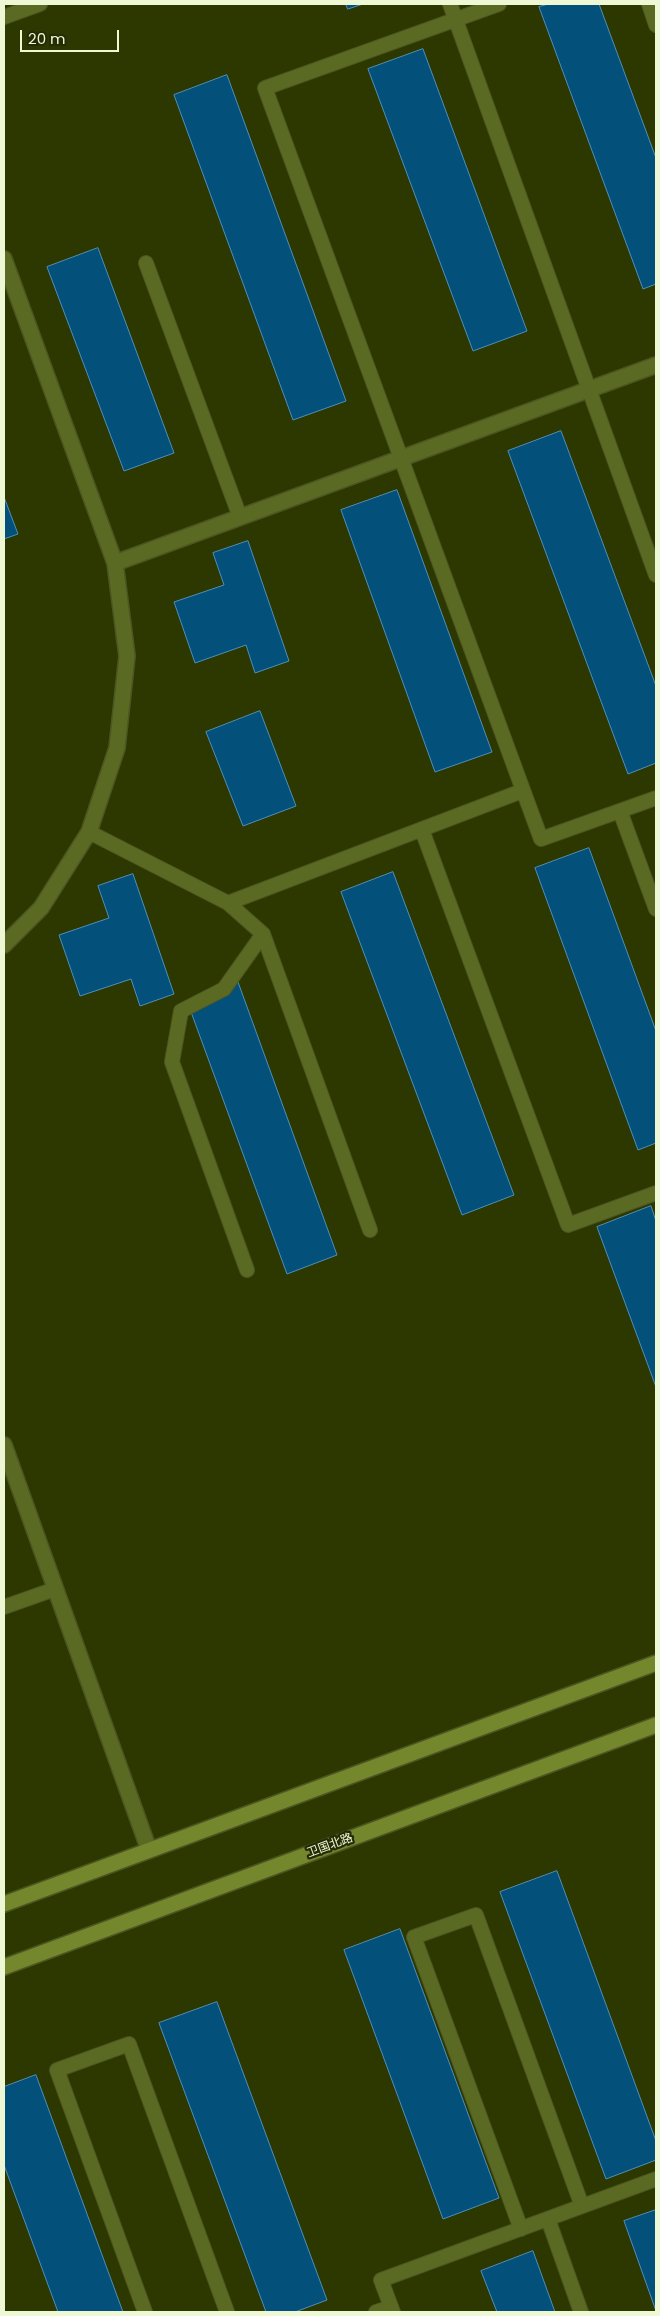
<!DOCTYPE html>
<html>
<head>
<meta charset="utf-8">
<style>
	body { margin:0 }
	#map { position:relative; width:660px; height:2316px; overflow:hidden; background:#2d3700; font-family:Poppins,sans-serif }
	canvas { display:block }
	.frame { position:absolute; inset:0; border:5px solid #eef8d4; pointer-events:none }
	.scale { position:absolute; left:20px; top:30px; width:99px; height:22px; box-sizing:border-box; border:2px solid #eef8d4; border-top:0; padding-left:6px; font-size:15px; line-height:18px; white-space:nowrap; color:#eef8d4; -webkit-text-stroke:4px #242c06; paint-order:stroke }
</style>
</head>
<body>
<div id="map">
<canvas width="660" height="2316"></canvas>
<div class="frame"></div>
<div class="scale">20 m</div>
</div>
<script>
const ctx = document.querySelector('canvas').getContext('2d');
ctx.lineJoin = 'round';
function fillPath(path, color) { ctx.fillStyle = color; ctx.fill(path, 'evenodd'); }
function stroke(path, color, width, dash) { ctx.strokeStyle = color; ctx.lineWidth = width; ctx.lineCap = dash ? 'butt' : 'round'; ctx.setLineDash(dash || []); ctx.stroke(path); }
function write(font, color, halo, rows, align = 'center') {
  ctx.font = font + ' Poppins,"Noto Sans SC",sans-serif'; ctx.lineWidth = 4.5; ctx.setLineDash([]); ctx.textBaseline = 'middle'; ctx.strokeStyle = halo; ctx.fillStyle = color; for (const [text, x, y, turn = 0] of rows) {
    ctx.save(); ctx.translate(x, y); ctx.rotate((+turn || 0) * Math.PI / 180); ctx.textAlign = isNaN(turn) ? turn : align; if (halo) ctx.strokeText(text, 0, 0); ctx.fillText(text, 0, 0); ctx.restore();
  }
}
const building = new Path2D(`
	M346 4H363L348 9Z
	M549 4H599L656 158V284L643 289 539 7Z
	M423 49 527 331 473 351 368 69Z
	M227 75 346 401 293 420 174 95Z
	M98 248 174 453 124 471 47 267Z
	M561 431 656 686V763L628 774 508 451Z
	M397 490 492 752 435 772 341 510Z
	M4 497 18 534 4 539Z
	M248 541 289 661 255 673 246 645 195 663 174 602 224 585 213 553Z
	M260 711 296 806 243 826 206 732Z
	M589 848 656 1031V1143L638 1150 535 868Z
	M393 872 514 1195 462 1215 341 892Z
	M133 874 174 994 140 1006 131 979 80 996 59 935 109 918 98 886Z
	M238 982 337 1255 287 1274 187 1001Z
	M651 1206 656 1221V1387L597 1227Z
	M557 1871 656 2141V2160L606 2179 500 1892Z
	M400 1929 499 2198 443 2219 344 1950Z
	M217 2002 327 2300 295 2312H266L159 2023Z
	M36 2075 123 2312H58L4 2165V2087Z
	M656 2210V2311L624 2221Z
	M533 2251 555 2312H497L481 2271Z`);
fillPath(building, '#03517a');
stroke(building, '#4d8fbc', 1);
const lane = new Path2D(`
	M450 4 656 575
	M499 4 265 88 541 839 656 798
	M649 4 656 25
	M4 17 40 4
	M146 263 240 517
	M620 811 656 909
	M422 830 568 1225 656 1193
	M89 832 228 903 522 791
	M228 903 263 934 370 1230
	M247 1270 172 1062 181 1011 224 989 263 934
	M4 1607 55 1589
	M548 2219 581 2312
	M521 2229 414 1937 476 1915 582 2206
	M145 2312 57 2070 129 2044 227 2312
	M376 2312 391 2307
	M393 2312 381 2280 656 2179`);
const street = new Path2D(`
	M4 259 115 563 127 656 117 748 89 832 41 908 4 945
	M115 563 656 365
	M4 1445 149 1850`);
const secondary = new Path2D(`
	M4 1904 656 1663
	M4 1967 656 1725`);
stroke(lane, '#4c5622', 16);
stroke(street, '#4c5622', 18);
stroke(secondary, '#4c5622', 18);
stroke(lane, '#5b6a22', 14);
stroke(street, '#5b6a22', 15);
stroke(secondary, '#74872c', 15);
write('12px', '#eef8d4', '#242c06', [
	["卫国北路",330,1846,-20]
]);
</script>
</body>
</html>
